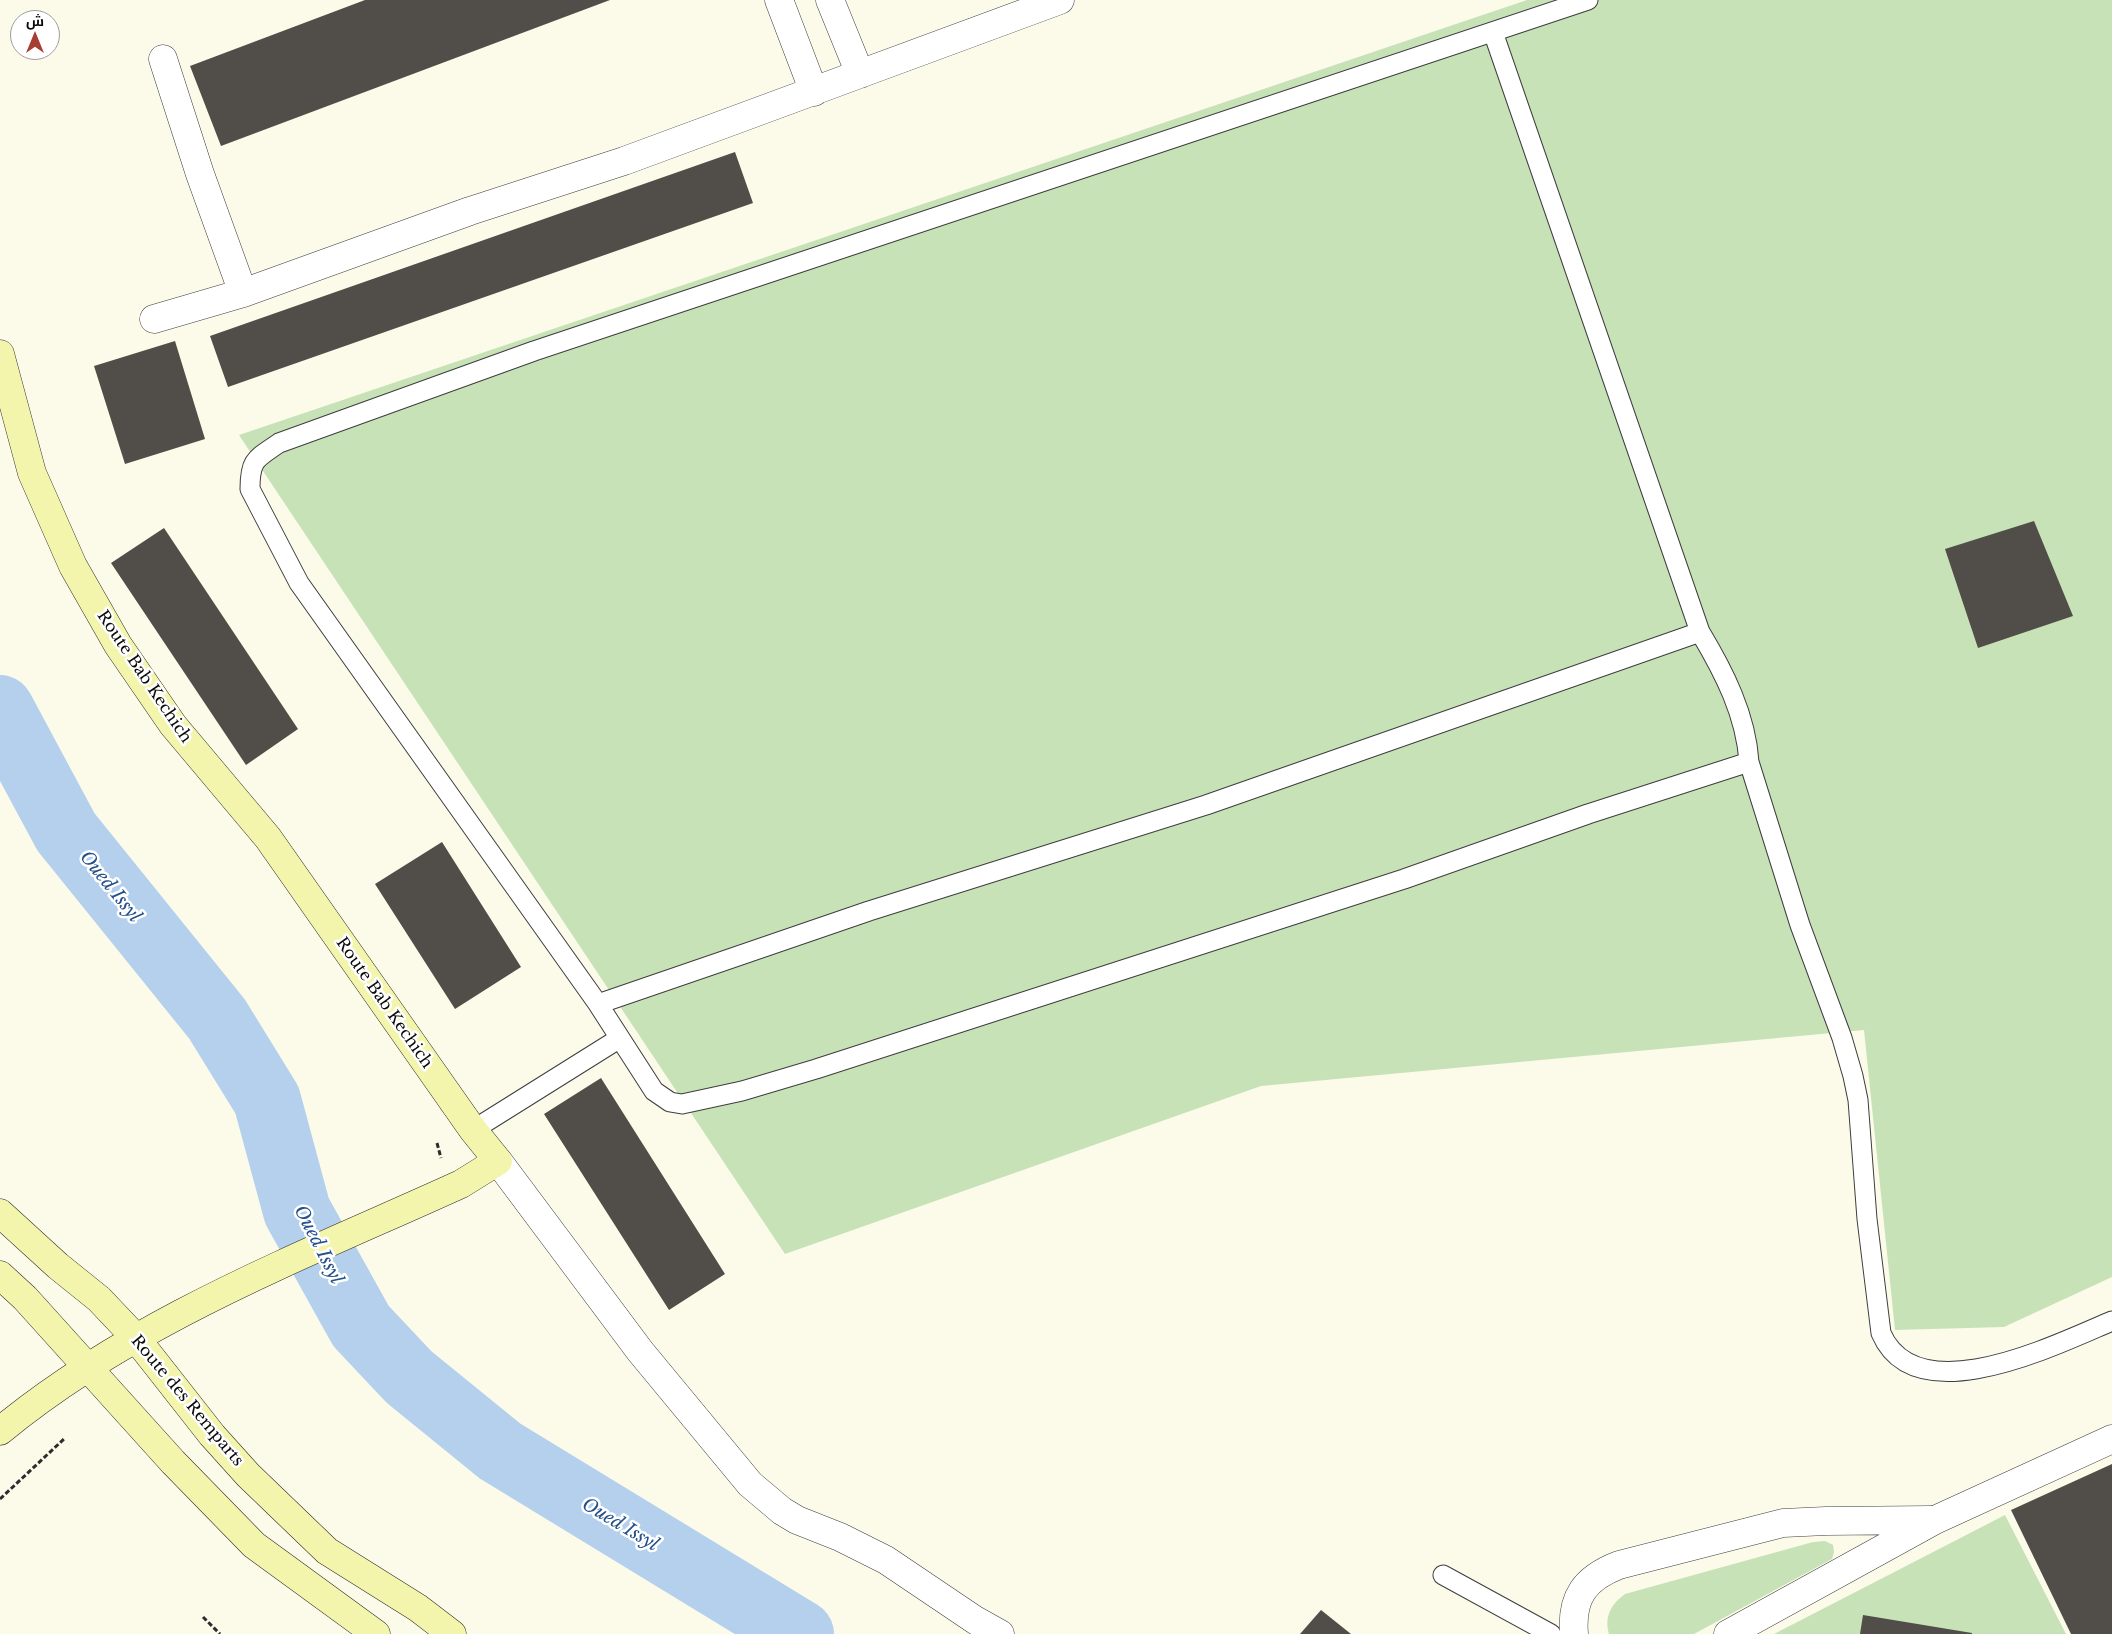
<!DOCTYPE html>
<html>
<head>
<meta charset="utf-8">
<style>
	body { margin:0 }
	#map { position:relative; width:2112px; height:1634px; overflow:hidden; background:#fcfbe9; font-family:"Libre Baskerville",Cairo,serif }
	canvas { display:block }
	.north { position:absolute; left:10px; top:10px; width:50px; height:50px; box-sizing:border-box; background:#fff; border:1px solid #9d9d9d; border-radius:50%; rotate:0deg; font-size:14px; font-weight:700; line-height:20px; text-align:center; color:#0a0a0a }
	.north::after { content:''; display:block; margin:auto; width:18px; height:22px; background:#a73e34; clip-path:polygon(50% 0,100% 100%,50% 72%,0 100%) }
</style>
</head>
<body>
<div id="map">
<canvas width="2112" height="1634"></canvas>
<div class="north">ش</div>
</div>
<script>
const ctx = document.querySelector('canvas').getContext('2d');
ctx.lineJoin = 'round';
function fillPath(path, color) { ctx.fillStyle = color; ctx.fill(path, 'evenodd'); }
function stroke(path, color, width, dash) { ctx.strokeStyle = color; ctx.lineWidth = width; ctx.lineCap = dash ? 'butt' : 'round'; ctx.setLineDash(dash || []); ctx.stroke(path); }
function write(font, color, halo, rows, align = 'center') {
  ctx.font = font + ' "Libre Baskerville",serif'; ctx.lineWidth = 5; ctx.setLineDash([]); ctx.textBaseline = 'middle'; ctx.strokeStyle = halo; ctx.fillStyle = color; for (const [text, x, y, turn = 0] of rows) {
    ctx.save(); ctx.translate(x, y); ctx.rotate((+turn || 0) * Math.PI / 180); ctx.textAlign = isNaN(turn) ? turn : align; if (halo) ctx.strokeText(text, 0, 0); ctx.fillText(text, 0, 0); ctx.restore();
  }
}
fillPath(new Path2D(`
	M1527 0H2112V1277L2004 1327 1895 1330 1864 1030 1261 1086 785 1254 239 435Z
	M2005 1515 2066 1634H1774Z
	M1825 1541 1833 1545 1834 1552 1832 1559 1694 1634H1609C1604 1617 1611 1604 1625 1594L1813 1542Z`), '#c8e2b8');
stroke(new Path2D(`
	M0 709 66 832 217 1019 267 1100 297 1211 361 1326 409 1377 500 1451 800 1634`), '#b4d0ed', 68);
fillPath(new Path2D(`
	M365 0H610L221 146 190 66Z
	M735 152 753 203 228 387 210 336Z
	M175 341 205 439 125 464 94 366Z
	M2034 521 2073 616 1978 648 1945 549Z
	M164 528 298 729 246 765 111 563Z
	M442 842 521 967 455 1009 375 884Z
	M601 1078 725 1274 669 1310 544 1114Z
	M2112 1464V1634H2071L2011 1510Z
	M1321 1610 1351 1634H1300Z
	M1863 1615 1972 1633V1634H1860Z`), '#514d48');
const lane = new Path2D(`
	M1588 0 534 351 279 443C256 459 250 459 250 489L299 583 598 1004 654 1091 670 1102 682 1104 742 1091 816 1069 1404 879 1588 814 1749 762
	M1493 32 1700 632C1724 672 1746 715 1749 762L1800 925 1842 1038 1853 1076 1858 1100 1867 1219 1881 1333C1916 1415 2057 1344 2112 1321
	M598 1004 869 911 1206 805 1700 632
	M473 1130 620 1038
	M1443 1575 1551 1634`);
const street = new Path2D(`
	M779 0 814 92
	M830 0 860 74
	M163 59 200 174 243 293
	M154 319 243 293 470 211 624 161 1060 0
	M498 1161 640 1351 750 1484 782 1511 797 1520 840 1537 886 1560 975 1620 1000 1634
	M1574 1634C1571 1597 1585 1578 1619 1565L1783 1523 1826 1521 1931 1520
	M1728 1634 1935 1520 2112 1439`);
const secondary = new Path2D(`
	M0 354 32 473 73 566 118 645 173 725 268 838 473 1130 498 1161 461 1184C303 1256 136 1319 0 1431
	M0 1213 58 1266 99 1299 135 1337 212 1435 248 1475 327 1551 418 1608 452 1634
	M0 1275 25 1298 173 1462 254 1545 376 1634`);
stroke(lane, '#3d3d3d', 21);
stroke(street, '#3d3d3d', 29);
stroke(secondary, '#2c2c2c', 29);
stroke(new Path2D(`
	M437 1143 441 1158
	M0 1499 65 1438
	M203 1617 220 1634`), '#2c2c2c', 3, [5, 2.5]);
stroke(lane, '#fff', 19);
stroke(street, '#fff', 28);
stroke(secondary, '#f3f5ac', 28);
write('16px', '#0a0a0a', '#fff', [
	["Route Bab Kechich",144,677,56],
	["Route Bab Kechich",384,1003,55],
	["Route des Remparts",187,1401,50]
]);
write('italic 18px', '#24508b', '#fff', [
	["Oued Issyl",110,887,51],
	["Oued Issyl",318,1245,63],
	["Oued Issyl",620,1525,31]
]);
</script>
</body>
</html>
